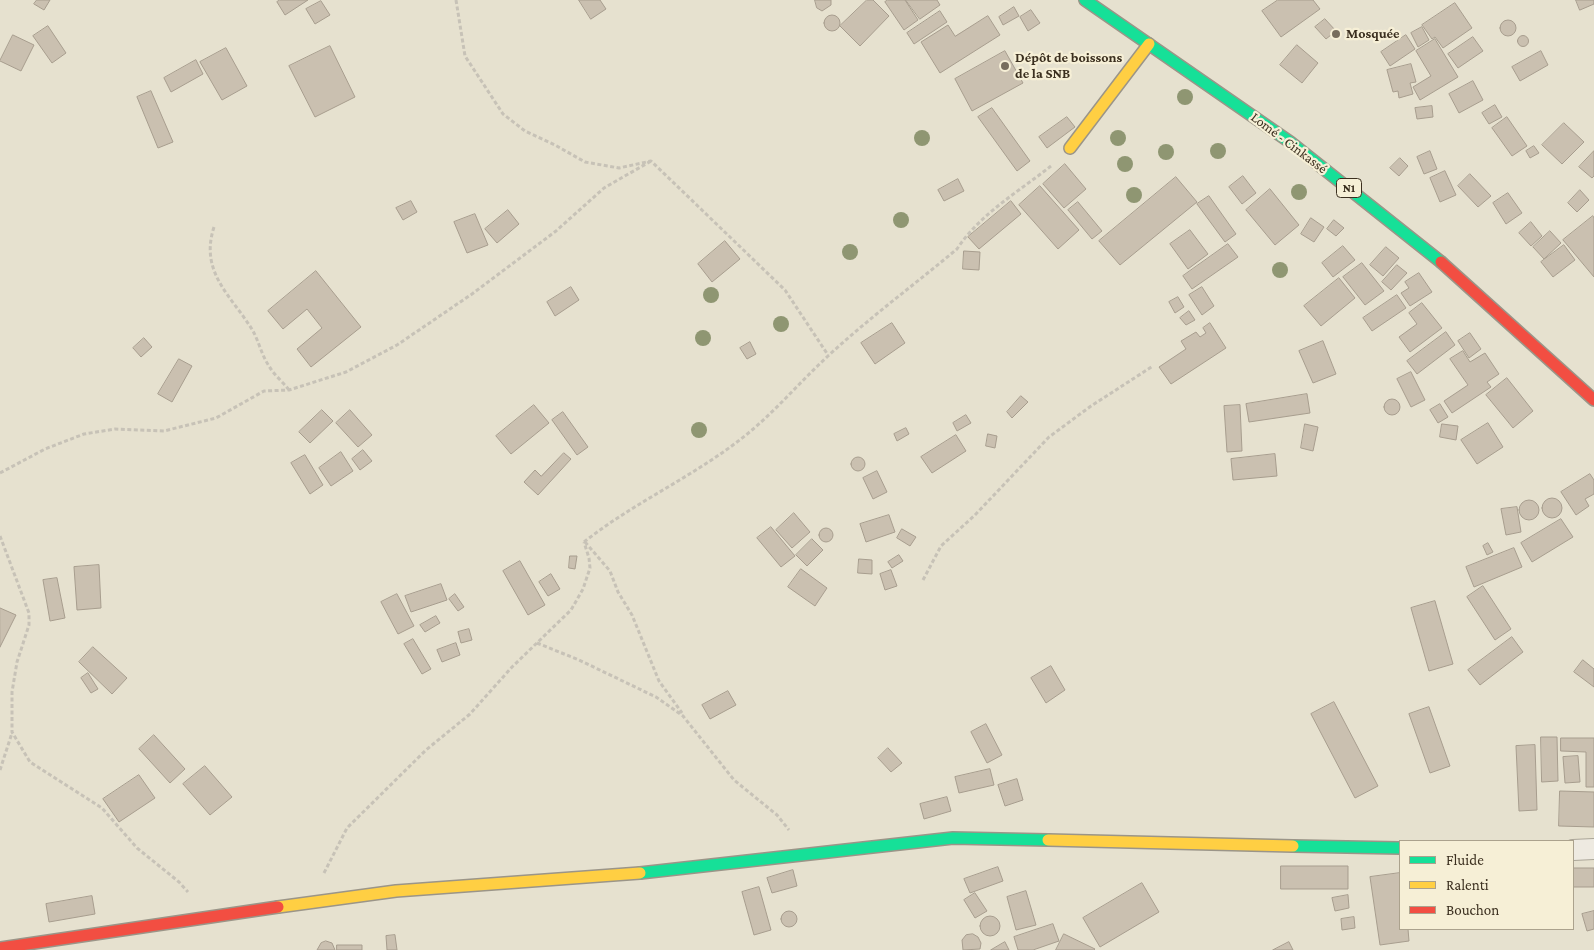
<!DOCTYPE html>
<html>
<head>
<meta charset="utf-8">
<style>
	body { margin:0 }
	#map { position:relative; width:1594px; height:950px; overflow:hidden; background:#e6e1cf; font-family:"Crimson Pro",serif }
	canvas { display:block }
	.legend { position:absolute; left:1399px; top:840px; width:175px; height:90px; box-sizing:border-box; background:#f6efd6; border:1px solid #aba28d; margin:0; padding:6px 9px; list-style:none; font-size:15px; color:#3b2f1f }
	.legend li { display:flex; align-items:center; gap:10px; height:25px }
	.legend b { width:25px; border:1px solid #aba28d }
</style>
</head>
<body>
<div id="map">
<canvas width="1594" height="950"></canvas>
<ul class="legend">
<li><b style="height:6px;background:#16e098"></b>Fluide</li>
<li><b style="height:6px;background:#ffcf43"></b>Ralenti</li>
<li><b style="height:6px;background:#f24e42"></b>Bouchon</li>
</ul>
</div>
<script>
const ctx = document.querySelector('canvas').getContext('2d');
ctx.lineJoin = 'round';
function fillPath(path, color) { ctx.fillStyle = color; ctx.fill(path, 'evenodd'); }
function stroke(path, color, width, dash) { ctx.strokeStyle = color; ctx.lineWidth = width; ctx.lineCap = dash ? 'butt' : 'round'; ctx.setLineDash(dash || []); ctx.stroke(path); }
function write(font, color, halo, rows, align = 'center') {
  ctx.font = font + ' "Crimson Pro",serif'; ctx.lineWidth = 4.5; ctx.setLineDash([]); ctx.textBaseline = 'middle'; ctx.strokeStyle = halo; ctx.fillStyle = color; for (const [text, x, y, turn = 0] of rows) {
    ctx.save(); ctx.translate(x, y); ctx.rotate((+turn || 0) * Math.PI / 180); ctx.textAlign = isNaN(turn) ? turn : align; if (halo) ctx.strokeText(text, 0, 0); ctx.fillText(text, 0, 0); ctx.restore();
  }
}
const building = new Path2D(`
	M37 0H50L44 10 34 4Z
	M280 0H308L285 15 277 2Z
	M579 0H600L606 9 591 19Z
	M815 0H831V5L822 11 817 8Z
	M867 0H873L889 16 860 46 840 26Z
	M888 0H905L918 20 904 30 885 2Z
	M906 0H937L940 5 920 19Z
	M1278 0H1313L1320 9 1281 37 1262 11Z
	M1576 0H1594V4L1580 10Z
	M321 1 330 15 315 24 306 9Z
	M1455 3 1472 28 1443 48 1435 37 1432 39 1422 25Z
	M1014 7 1019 16 1003 25 999 17Z
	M1031 10 1040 23 1028 31 1020 17Z
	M940 11 947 22 914 44 907 33Z
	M824 23a8 8 0 1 1 16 0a8 8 0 1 1-16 0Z
	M988 16 1000 35 940 73 921 42 948 25 955 36Z
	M1325 19 1336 31 1326 39 1315 27Z
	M1500 28a8 8 0 1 1 16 0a8 8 0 1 1-16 0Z
	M48 26 66 53 52 63 33 36Z
	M1422 27 1429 40 1418 47 1411 33Z
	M13 35 34 45 21 71 0 61Z
	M1406 35 1415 49 1390 66 1381 52Z
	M1517.5 41a5.5 5.5 0 1 1 11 0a5.5 5.5 0 1 1-11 0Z
	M1473 37 1483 51 1458 68 1448 54Z
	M1435 39 1458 77 1420 100 1413 87 1431 76 1416 51Z
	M1297 45 1318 63 1302 83 1280 65Z
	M330 46 355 97 315 117 289 66Z
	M226 48 247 86 222 100 200 62Z
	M1005 51 1023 83 972 111 955 79Z
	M1541 51 1548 65 1520 81 1512 67Z
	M196 60 203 74 171 92 164 78Z
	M1411 64 1416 82 1410 83 1413 94 1399 98 1398 91 1393 92 1387 70Z
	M1473 81 1483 100 1459 113 1449 94Z
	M151 91 173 142 158 148 137 97Z
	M1495 105 1502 117 1489 124 1482 113Z
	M1432 106 1433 117 1417 119 1415 108Z
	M992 108 1030 161 1017 171 978 117Z
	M1067 117 1075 127 1047 148 1039 137Z
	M1507 117 1527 146 1512 156 1492 128Z
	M1564 123 1584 142 1562 164 1542 145Z
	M1534 146 1539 153 1530 158 1526 151Z
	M1430 151 1437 169 1424 174 1417 157Z
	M1594 151V176L1592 178 1579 167Z
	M1400 158 1408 166 1399 176 1390 168Z
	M1065 164 1086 189 1064 208 1043 184Z
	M1445 171 1456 195 1440 202 1430 178Z
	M1470 174 1491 196 1478 207 1458 186Z
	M1243 176 1256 193 1242 204 1229 187Z
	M1176 177 1197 202 1120 265 1099 241Z
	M958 179 964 191 944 201 938 190Z
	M1040 186 1079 230 1058 249 1019 205Z
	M1270 189 1299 225 1275 245 1246 210Z
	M1580 190 1589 200 1577 212 1568 203Z
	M1508 193 1522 213 1506 224 1493 203Z
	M1209 196 1236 234 1225 242 1197 204Z
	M411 201 417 212 403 220 396 208Z
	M1011 201 1021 214 979 249 968 237Z
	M1078 202 1102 231 1092 239 1068 210Z
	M508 210 519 224 497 243 485 229Z
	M475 214 488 245 467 253 454 222Z
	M1593 216 1594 218V277L1563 240Z
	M1311 218 1324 227 1314 242 1301 234Z
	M1334 220 1344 228 1336 236 1327 229Z
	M1531 222 1542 236 1531 246 1519 233Z
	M1190 230 1208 254 1188 269 1170 244Z
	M1550 231 1561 243 1544 259 1533 247Z
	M725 241 740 259 712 282 698 264Z
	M1228 244 1238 257 1192 289 1183 276Z
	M1564 245 1575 260 1553 277 1541 262Z
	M1343 246 1355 260 1333 277 1322 263Z
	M1386 247 1399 258 1383 276 1370 265Z
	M964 251 980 252 979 270 963 269Z
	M1362 263 1384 291 1365 305 1343 277Z
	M1397 265 1407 273 1391 290 1382 282Z
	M316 271 361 327 311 367 297 349 322 328 307 309 283 329 268 311Z
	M1419 273 1432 292 1410 306 1401 293 1409 288 1405 282Z
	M1339 278 1355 298 1321 326 1304 306Z
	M571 287 579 300 555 316 547 302Z
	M1202 287 1214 306 1202 315 1189 295Z
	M1397 295 1406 308 1372 331 1363 318Z
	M1178 297 1184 307 1175 313 1169 302Z
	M1422 303 1442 328 1410 352 1399 337 1417 324 1409 313Z
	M1189 311 1195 320 1186 325 1180 318Z
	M892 323 905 343 875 364 861 343Z
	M1210 323 1226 348 1171 384 1159 367 1186 349 1181 341 1196 332 1200 337 1206 333 1203 328Z
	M1446 332 1455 345 1417 374 1407 361Z
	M1470 333 1481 349 1469 358 1458 341Z
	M144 338 152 347 141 357 133 348Z
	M1323 341 1336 374 1313 383 1299 351Z
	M750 342 756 354 747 359 740 348Z
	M1463 351 1470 362 1485 353 1499 374 1487 382 1491 387 1452 413 1444 401 1468 385 1450 359Z
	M179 359 192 366 172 402 158 394Z
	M1411 372 1425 400 1411 407 1397 379Z
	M1507 378 1533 411 1513 428 1486 395Z
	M1307 394 1310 413 1249 422 1246 404Z
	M1021 396 1028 402 1012 418 1007 412Z
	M1384 407a8 8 0 1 1 16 0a8 8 0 1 1-16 0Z
	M1440 404 1448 417 1438 423 1430 410Z
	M534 405 549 423 511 454 496 436Z
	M1240 405 1242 451 1227 452 1224 406Z
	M322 410 333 421 310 443 299 432Z
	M350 410 372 435 358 447 336 423Z
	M563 412 588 447 577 455 552 420Z
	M966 415 971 423 957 431 953 423Z
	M1488 423 1503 447 1477 464 1461 440Z
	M1305 424 1318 427 1313 451 1301 448Z
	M1442 424 1458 426 1456 440 1440 437Z
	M906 428 909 434 897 441 894 434Z
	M988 434 997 436 995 448 986 446Z
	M956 435 966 451 932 473 921 457Z
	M363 450 372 461 360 470 352 459Z
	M341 452 353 471 331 486 319 468Z
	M564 453 571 459 538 495 524 482 535 470 541 476Z
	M1275 454 1277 476 1233 480 1231 459Z
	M305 455 323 485 310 494 291 463Z
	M851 464a7 7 0 1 1 14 0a7 7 0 1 1-14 0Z
	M877 471 887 492 873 499 863 478Z
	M1590 474 1594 480V494L1585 499 1589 506 1576 515 1561 492Z
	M1542 508a10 10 0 1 1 20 0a10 10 0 1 1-20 0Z
	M1519 510a10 10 0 1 1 20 0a10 10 0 1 1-20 0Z
	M1517 507 1521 532 1506 535 1501 509Z
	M794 513 810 532 792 548 776 530Z
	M889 515 895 532 866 542 860 524Z
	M1561 519 1573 537 1532 562 1521 543Z
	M771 527 795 556 781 567 757 538Z
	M819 535a7 7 0 1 1 14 0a7 7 0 1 1-14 0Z
	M902 529 916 537 910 546 897 538Z
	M812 539 823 550 807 566 796 555Z
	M1488 543 1493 552 1487 555 1483 546Z
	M1514 548 1522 567 1474 587 1466 567Z
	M899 555 903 561 892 568 888 562Z
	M570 556H577L575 569 569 568Z
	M859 559 872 560V574L858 573Z
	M520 561 545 605 528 615 503 571Z
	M99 565 101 608 77 610 74 567Z
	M801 569 827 588 815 606 788 587Z
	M891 570 897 586 885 590 880 574Z
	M551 574 560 589 548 596 539 582Z
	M57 578 65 618 50 621 43 580Z
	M441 584 447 600 411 612 405 596Z
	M1483 586 1511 629 1495 640 1467 597Z
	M397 594 414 626 398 634 381 602Z
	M455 594 464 607 458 611 449 599Z
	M1435 601 1453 664 1429 671 1411 608Z
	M0 608 16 615 0 647Z
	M436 616 440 623 425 632 420 625Z
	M469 629 472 640 461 643 458 632Z
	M1512 637 1523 652 1480 685 1468 670Z
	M413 639 431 669 422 674 404 644Z
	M456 643 460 655 442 662 437 650Z
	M93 647 127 678 112 694 79 662Z
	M1583 660 1594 669V687L1574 672Z
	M1051 666 1065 690 1046 703 1031 678Z
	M88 673 98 689 91 693 81 678Z
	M728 691 736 705 710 719 702 705Z
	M1334 702 1378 786 1355 798 1311 714Z
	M1429 707 1450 766 1430 773 1409 714Z
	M986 724 1002 755 987 763 971 732Z
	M154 735 185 769 170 783 139 749Z
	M1541 737H1557L1558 781 1542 782Z
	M1561 738H1594V787H1586V752L1561 751Z
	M1535 745 1537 810 1519 811 1516 746Z
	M888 748 902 763 891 772 878 758Z
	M1578 756 1580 782 1565 783 1563 757Z
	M205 766 232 797 210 815 183 784Z
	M990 769 994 785 959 793 955 777Z
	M139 775 155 798 119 822 103 799Z
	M1017 779 1023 800 1005 806 998 785Z
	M1560 791 1594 792V827L1559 826Z
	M947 797 951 811 924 819 920 804Z
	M1281 866H1348V889H1281Z
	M998 867 1003 881 970 893 964 879Z
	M1573 868H1594V887H1573Z
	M793 870 797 886 772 893 767 878Z
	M1400 873V929H1408L1409 941 1380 945 1370 877Z
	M1142 883 1159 912 1100 947 1083 918Z
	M759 887 771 930 754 935 742 892Z
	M1026 891 1036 925 1016 930 1007 897Z
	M975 893 987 911 975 918 964 900Z
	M1348 895 1349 908 1335 911 1332 898Z
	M92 896 95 914 49 922 46 904Z
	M781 919a8 8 0 1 1 16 0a8 8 0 1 1-16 0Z
	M1594 911V929L1587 931 1582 914Z
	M980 926a10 10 0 1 1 20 0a10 10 0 1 1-20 0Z
	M1354 917 1355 928 1342 930 1341 919Z
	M1053 924 1059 941 1033 950H1018L1014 937Z
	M973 934 978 937 981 943 980 949 963 950 962 940 966 935Z
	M1064 934 1095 949 1094 950H1056Z
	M395 935 397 950H387L386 936Z
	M326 941 332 943 335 950H317L321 943Z
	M1005 942 1009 950H991Z
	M1289 942 1293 950H1273Z
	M337 945H362V950H337Z`);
fillPath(building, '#cac0b0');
stroke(building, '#a79d8e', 1);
const street = new Path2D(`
	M1573 850 1594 849`);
const fast = new Path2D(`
	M1085 0 1290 142 1441 262
	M1293 846 1400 848
	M640 873 953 838 1048 840`);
const slow = new Path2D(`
	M1070 148 1149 44
	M1048 840 1293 846
	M278 907 396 891 640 873`);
const jam = new Path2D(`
	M1441 262 1594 400
	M0 948 278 907`);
stroke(street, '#aba698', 22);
stroke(fast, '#9b9588', 14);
stroke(slow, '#9b9588', 14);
stroke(jam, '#9b9588', 14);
stroke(new Path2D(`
	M456 0 465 56 503 114 525 131 555 145 585 162 619 168 651 161 785 290 828 355
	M214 227C199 273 232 296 253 331 259 342 262 356 269 366 274 375 283 382 289 390
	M0 473 45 449 84 434 115 429 164 431 216 418 264 391 289 390 346 372 397 345 472 294 556 231 604 188 651 161
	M0 536 29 613V625L17 662 12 692V732L30 762 102 808 137 848 179 882 188 892
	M584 542C637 500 700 474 752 430 779 407 802 380 828 356 869 318 914 285 957 249 980 214 1018 192 1051 166
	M585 542 610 571 618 592 632 615 659 681 682 713
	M923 580 941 546 975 515 1049 437 1091 406 1153 366
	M537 643 579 660 656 697 683 716 734 780 777 815 789 830
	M0 770 12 733
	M324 873 347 828 426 750 470 714 512 667 571 610 583 589 590 568 589 558 584 542`), '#c7c2b7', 3, [4, 2.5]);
stroke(street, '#eeeae1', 20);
stroke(fast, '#16e098', 11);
stroke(slow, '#ffcf43', 11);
stroke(jam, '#f24e42', 11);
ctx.fillStyle = '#8f9672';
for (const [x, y] of [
	[1185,97],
	[922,138],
	[1118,138],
	[1218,151],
	[1166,152],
	[1125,164],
	[1299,192],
	[1134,195],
	[901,220],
	[850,252],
	[1280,270],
	[711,295],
	[781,324],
	[703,338],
	[699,430]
]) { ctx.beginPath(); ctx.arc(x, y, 8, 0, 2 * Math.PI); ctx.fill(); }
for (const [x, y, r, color] of [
	[1336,34,5,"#776d5d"],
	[1005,66,5,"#776d5d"]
]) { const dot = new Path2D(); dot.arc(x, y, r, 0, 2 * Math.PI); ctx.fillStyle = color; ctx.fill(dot); stroke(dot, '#f6efd6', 2); }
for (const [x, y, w] of [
	[1349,188,25]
]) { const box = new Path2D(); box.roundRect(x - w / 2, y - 9.5, w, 19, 4); ctx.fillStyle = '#f6efd6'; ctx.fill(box); stroke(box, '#3b2f1f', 1); }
write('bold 12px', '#3b2f1f', null, [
	["N1",1349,188]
]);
write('bold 14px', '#3b2f1f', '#f6efd6', [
	["Mosquée",1346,34],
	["Dépôt de boissons",1015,58],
	["de la SNB",1015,74]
], 'left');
write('14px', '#3b2f1f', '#f6efd6', [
	["Lomé - Cinkassé",1289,143,37]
]);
</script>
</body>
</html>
